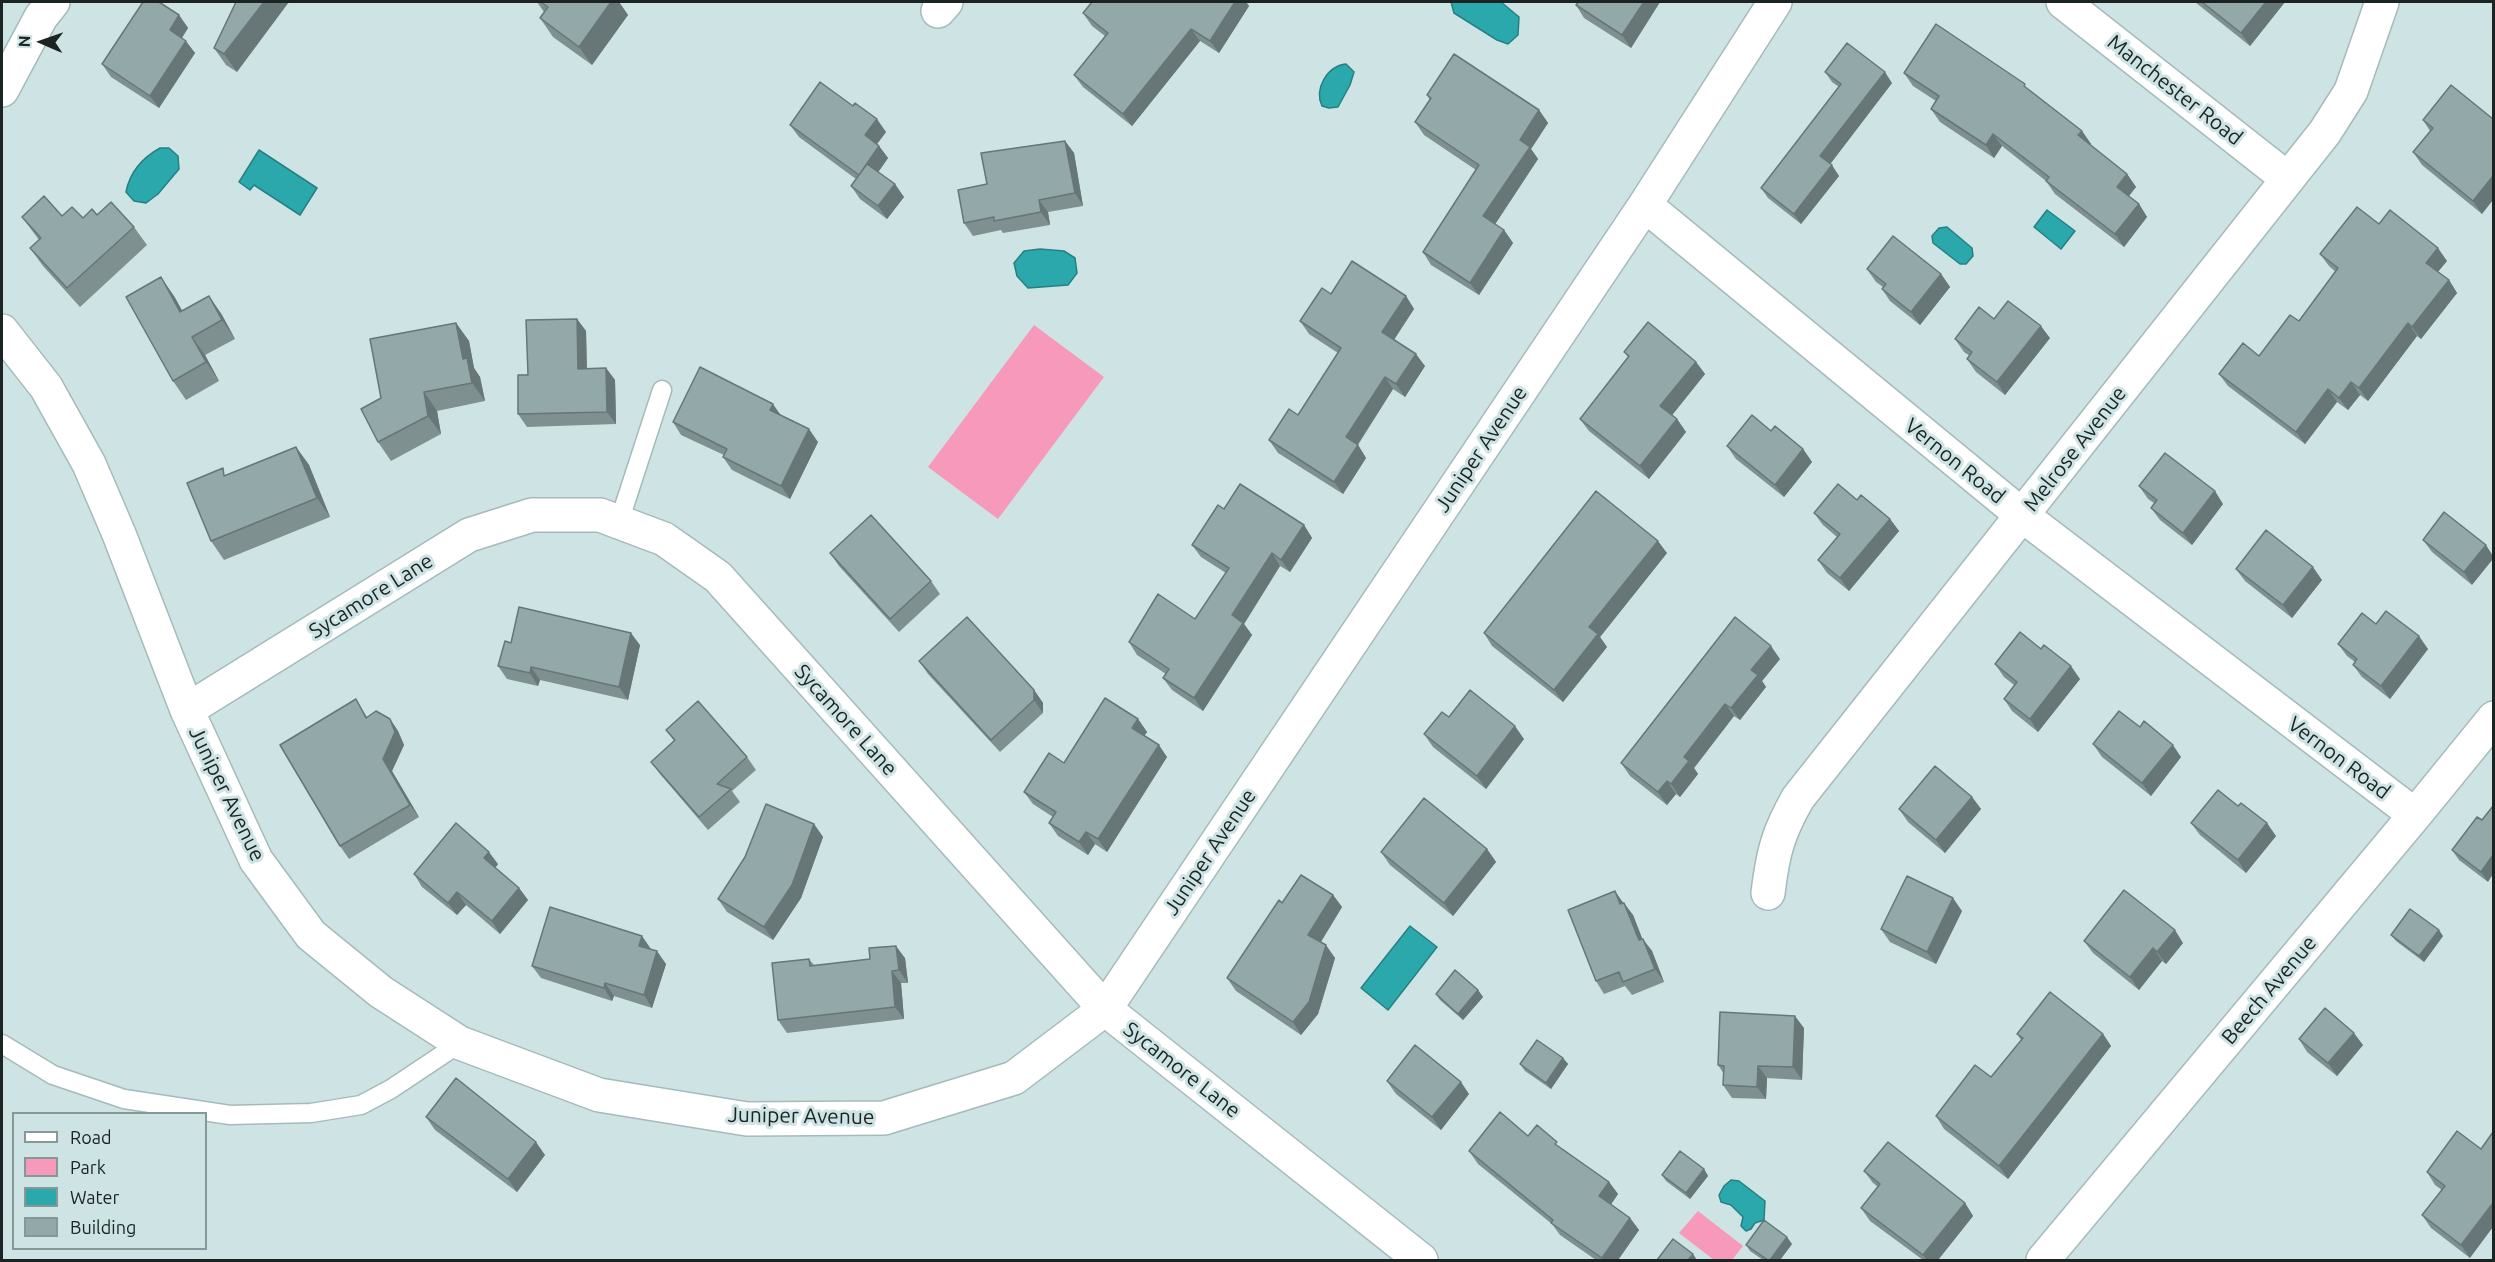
<!DOCTYPE html>
<html>
<head>
<meta charset="utf-8">
<style>
	body { margin:0 }
	#map { position:relative; width:2495px; height:1262px; overflow:hidden; background:#cee4e4; font-family:Ubuntu,sans-serif }
	canvas { display:block }
	.frame { position:absolute; inset:0; border:3px solid #1b2323; pointer-events:none }
	.legend { position:absolute; left:12px; top:1112px; width:195px; height:138px; box-sizing:border-box; background:#cee4e4; border:2px solid #869797; margin:0; padding:8px 10px; list-style:none; font-size:18px; color:#1b2323 }
	.legend li { display:flex; align-items:center; gap:12px; height:30px }
	.legend b { width:30px; border:2px solid #869797 }
	.north { position:absolute; left:12px; top:12px; width:60px; height:60px; -webkit-text-stroke:4px #cee4e4; paint-order:stroke; rotate:272deg; font-size:16px; font-weight:700; line-height:24px; text-align:center; color:#1b2323 }
	.north::after { content:''; display:block; margin:auto; width:21px; height:27px; background:#1b2323; clip-path:polygon(50% 0,100% 100%,50% 72%,0 100%) }
</style>
</head>
<body>
<div id="map">
<canvas width="2495" height="1262"></canvas>
<div class="frame"></div>
<ul class="legend">
<li><b style="height:8px;background:#fff"></b>Road</li>
<li><b style="height:16px;background:#f799ba"></b>Park</li>
<li><b style="height:16px;background:#2ba8ac"></b>Water</li>
<li><b style="height:16px;background:#93a8a8"></b>Building</li>
</ul>
<div class="north">N</div>
</div>
<script>
const ctx = document.querySelector('canvas').getContext('2d');
ctx.lineJoin = 'round';
function fillPath(path, color) { ctx.fillStyle = color; ctx.fill(path, 'evenodd'); }
function stroke(path, color, width, dash) { ctx.strokeStyle = color; ctx.lineWidth = width; ctx.lineCap = dash ? 'butt' : 'round'; ctx.setLineDash(dash || []); ctx.stroke(path); }
function write(font, color, halo, rows, align = 'center') {
  ctx.font = font + ' Ubuntu,sans-serif'; ctx.lineWidth = 6; ctx.setLineDash([]); ctx.textBaseline = 'middle'; ctx.strokeStyle = halo; ctx.fillStyle = color; for (const [text, x, y, turn = 0] of rows) {
    ctx.save(); ctx.translate(x, y); ctx.rotate((+turn || 0) * Math.PI / 180); ctx.textAlign = isNaN(turn) ? turn : align; if (halo) ctx.strokeText(text, 0, 0); ctx.fillText(text, 0, 0); ctx.restore();
  }
}
fillPath(new Path2D(`
	M1034 325 1104 377 998 519 928 467Z
	M1698 1211 1743 1246 1732 1260H1714L1679 1233Z`), '#f799ba');
const water = new Path2D(`
	M1451 2H1501L1519 17 1518 35 1508 44 1497 40 1454 13Z
	M1346 64 1354 72 1350 85 1338 107 1329 108 1322 106C1314 89 1327 66 1346 64Z
	M160 148H169L178 156 179 169 158 194 146 203 134 201 126 192C130 171 142 158 160 148Z
	M259 150 317 188 300 215 254 185 250 190 239 182Z
	M2047 210 2075 231 2061 249 2034 227Z
	M1947 227 1972 248 1973 256 1966 264H1960L1933 243 1932 236 1939 228Z
	M1040 249 1064 251 1075 258 1077 273 1068 285 1028 288 1017 276 1014 263 1024 251Z
	M1410 926 1437 947 1388 1010 1361 988Z
	M1731 1180 1739 1181 1765 1201 1764 1220 1755 1223 1751 1229 1746 1231 1741 1226 1743 1217 1731 1205 1721 1202 1719 1195 1724 1186Z`);
fillPath(water, '#2ba8ac');
stroke(water, '#268083', 1.5);
const lane = new Path2D(`
	M619 522 662 390
	M2 1044 53 1075 124 1099 230 1115 311 1113 361 1105 391 1089 460 1043`);
const street = new Path2D(`
	M2063 2 2288 179
	M938 11 946 2
	M2 90 41 17 53 2
	M1645 205 2023 516 2415 815
	M2 331 46 387 89 464 119 534 187 710 256 860 311 935 381 992 460 1043 599 1095 747 1119 884 1118 1014 1078 1105 1009 1645 205 1775 2
	M187 710 469 535 532 515H600L664 539 718 577 1105 1009 1421 1260
	M1768 893C1773 852 1778 833 1798 798L2325 132 2351 91 2382 2
	M2043 1260 2415 815 2494 718`);
stroke(lane, '#a5baba', 21);
stroke(street, '#a5baba', 36);
stroke(lane, '#fff', 18);
stroke(street, '#fff', 33);
fillPath(new Path2D(`
	M236 2 237 72 226 65 214 48Z
	M537 2H619L628 15 592 65 553 37 540 18 544 12Z
	M1092 2H1246L1249 6 1219 53 1200 41 1132 126 1083 87 1074 75 1105 36 1092 26 1083 13Z
	M1578 2H1660L1631 48 1584 18 1576 5Z
	M2195 2H2285L2250 46Z
	M179 15 188 28 182 38 195 53 159 108 111 77 102 64Z
	M1825 72 1892 83 1830 164 1839 176 1801 224 1768 198 1761 188 1839 87 1832 82Z
	M1904 73 2030 90 2082 131 2091 144 2090 145 2127 174 2136 187 2128 196 2139 204 2147 217 2124 247 2055 194 2046 181 2002 146 1994 158 1940 122 1931 109 1936 101 1913 86Z
	M1427 95 1539 110 1548 123 1531 149 1538 159 1495 224 1504 230 1513 243 1479 295 1431 265 1423 252 1476 170 1424 135 1415 122 1430 100Z
	M2493 119 2482 214 2422 165 2413 152 2430 131 2423 120Z
	M790 125 886 132 877 144 879 146 888 158 878 172 904 197 887 219 860 199 851 186 856 179 799 137Z
	M1065 141 1074 153 1083 206 1048 212 1050 225 1003 233 1001 230 973 236 964 223 987 184Z
	M97 215 134 227 147 245 80 307 43 266 30 248 39 240 22 217 62 216 83 218Z
	M2379 224 2447 261 2438 272 2449 280 2457 293 2421 339 2417 336 2368 401 2360 395 2348 410 2337 402 2305 444 2228 386 2219 374 2259 356 2299 321 2336 272 2329 266 2320 254Z
	M1867 269 1941 274 1950 287 1920 325 1890 301 1882 289 1883 287 1876 282Z
	M1331 294 1406 296 1414 309 1394 340 1425 366 1405 397 1393 389 1358 445 1366 458 1343 494 1278 453 1269 440 1298 415 1338 353 1309 334 1300 321Z
	M174 296 182 311 209 296 222 315 235 339 205 355 219 381 186 400 173 381Z
	M577 319 586 331 587 368H606L615 380 616 424 527 427 518 414 528 375Z
	M1994 319 2050 338 2005 395 1976 372 1967 359 1970 356 1964 352 1955 339Z
	M456 323 469 341 474 368 480 377 485 401 437 411 441 434 391 461 378 442 381 398Z
	M1624 352 1696 362 1705 374 1672 415 1677 419 1686 432 1649 479 1589 431 1580 419 1628 357Z
	M781 415 818 442 790 499 732 470 723 457 724 455 681 435 673 422Z
	M1771 431 1803 449 1812 462 1784 497 1736 459 1727 446Z
	M296 447 309 465 330 517 224 560 211 541Z
	M2139 486 2223 504 2192 545 2160 520 2151 508 2154 503 2148 499Z
	M1857 500 1890 519 1899 531 1849 591 1827 573 1818 560 1837 537 1823 525 1814 513Z
	M1224 509 1304 525 1312 538 1290 572 1280 566 1244 624 1252 635 1203 711 1172 690 1163 678 1166 674 1137 655 1129 642 1195 619 1226 573 1201 557 1192 545Z
	M2444 512 2472 585 2432 552 2423 540Z
	M830 553 931 581 940 594 899 632 839 566Z
	M1667 553 1600 637 1607 647 1563 702 1492 646 1484 633Z
	M2236 569 2322 580 2292 618 2245 581Z
	M2376 624 2428 649 2390 699 2362 677 2353 665 2355 662 2347 656 2338 644Z
	M511 643 640 645 628 700 540 680 538 686 507 679 498 666Z
	M2041 649 2080 679 2038 732 2012 711 2004 699 2014 685 2004 677 1995 664Z
	M1780 659 1762 681 1766 687 1740 720 1734 716 1694 768 1698 774 1680 797 1676 794 1667 805 1630 776 1621 763Z
	M919 661 1034 690 1043 703V713L1000 752 928 674Z
	M356 699 367 717 390 719 398 731 404 745 392 771 419 817 349 859 340 846Z
	M1449 717 1524 739 1486 789 1433 747 1424 734Z
	M1138 719 1147 732 1144 736 1167 757 1107 852 1095 844 1088 855 1058 836 1049 823 1053 817 1033 804 1024 792 1064 763Z
	M2140 727 2181 757 2151 796 2102 757 2093 744Z
	M666 730 747 757 756 770 732 791 740 802 708 830 660 774 651 762 674 741Z
	M1972 797 1981 809 1945 853 1908 822 1899 809Z
	M2238 806 2276 836 2246 873 2200 835 2191 823Z
	M2477 817 2488 882 2459 860 2452 850Z
	M814 824 823 837 801 898 773 940 727 912 718 899Z
	M1487 849 1496 862 1453 916 1390 865 1381 852Z
	M498 864 495 868 519 888 528 900 500 934 466 905 457 915 422 887 414 874Z
	M1333 895 1342 907 1321 942 1335 958 1318 1014 1301 1035 1236 991 1227 978 1282 903Z
	M1623 903 1633 915 1642 939 1652 951 1664 982 1632 995 1625 986 1604 994 1596 981Z
	M1962 911 1936 964 1890 942 1881 929Z
	M2391 935 2443 936 2424 962 2396 941Z
	M2084 941 2183 943 2166 964 2162 961 2139 990 2093 953Z
	M651 949 666 964 652 1008 614 996 612 1001 541 978 532 966Z
	M905 958 908 983H901L904 1019 787 1033 778 1020 809 959 814 965Z
	M1478 990 1483 997 1463 1020 1440 1000 1436 994Z
	M1804 1028 1802 1080 1767 1078 1766 1099 1732 1098 1723 1085 1724 1074 1718 1065Z
	M2017 1034H2103L2111 1046 2008 1179 1944 1129 1936 1116 1991 1077 2021 1040Z
	M2299 1039 2363 1045 2337 1076 2307 1052Z
	M1563 1058 1568 1064 1551 1089 1525 1071 1520 1064Z
	M1387 1081 1469 1094 1441 1130 1396 1094Z
	M426 1117 545 1155 517 1192 435 1130Z
	M1528 1136 1563 1149 1609 1182 1618 1194 1611 1204 1630 1218 1639 1230 1618 1260H1596L1560 1235 1552 1224 1478 1164 1469 1151Z
	M2481 1149 2470 1258 2431 1228 2422 1215 2442 1190 2435 1185 2427 1172Z
	M1704 1169 1708 1176 1690 1199 1666 1181 1662 1175Z
	M1864 1171 1965 1203 1973 1216 1938 1260H1923L1870 1221 1861 1208 1878 1187 1873 1183Z
	M1792 1244 1780 1260H1763L1750 1251 1746 1245Z`), '#7e9090');
fillPath(new Path2D(`
	M264 2H289L237 72 224 54Z
	M611 2H619L628 15 592 65 579 47Z
	M1235 2H1246L1249 6 1219 53 1210 41Z
	M1644 2H1660L1631 48 1622 35Z
	M2266 2H2285L2250 46 2241 33Z
	M179 15 188 28 179 42 170 30Z
	M1191 29 1200 41 1132 126 1123 114Z
	M186 41 195 53 159 108 150 96Z
	M1885 72 1892 83 1828 167 1820 156Z
	M1539 110 1548 123 1531 149 1538 159 1492 229 1483 216 1520 140Z
	M877 119 886 132 874 148 865 135Z
	M2082 131 2091 144 2087 148 2078 135Z
	M1993 134 2002 146 1994 158 1986 145Z
	M1065 141 1074 153 1083 206 1075 193Z
	M879 146 888 158 868 187 859 175Z
	M1832 165 1839 176 1801 224 1794 214Z
	M2127 174 2136 187 2126 200 2117 187Z
	M2493 176V200L2482 214 2473 201Z
	M895 184 904 197 887 219 878 206Z
	M1039 200 1048 212 1050 225 1041 212Z
	M2139 204 2147 217 2124 247 2115 234Z
	M1504 230 1513 243 1479 295 1470 283Z
	M2438 248 2447 261 2435 275 2426 263Z
	M1941 274 1950 287 1920 325 1911 312Z
	M161 277 174 296 193 330 180 312Z
	M2449 280 2457 293 2421 339 2412 327Z
	M209 296 222 315 235 339 222 320Z
	M1406 296 1414 309 1391 344 1382 332Z
	M577 319 586 331 587 381 578 369Z
	M456 323 469 341 474 368 480 377 485 401 472 383 463 359Z
	M2408 323 2417 336 2368 401 2359 388Z
	M2041 326 2050 338 2005 395 1997 382Z
	M192 337 205 355 219 381 206 362Z
	M1416 354 1425 366 1405 397 1396 384Z
	M1696 362 1705 374 1669 419 1660 406Z
	M606 368 615 380 616 424 607 412Z
	M1385 377 1393 389 1354 450 1346 437Z
	M2351 382 2360 395 2348 410 2339 398Z
	M2328 389 2337 402 2305 444 2296 432Z
	M424 392 437 411 441 434 428 416Z
	M773 404 782 417 770 410Z
	M1677 419 1686 432 1649 479 1640 466Z
	M809 429 818 442 790 499 781 486Z
	M1358 445 1366 458 1343 494 1334 482Z
	M296 447 309 465 330 517 317 498Z
	M1803 449 1812 462 1784 497 1775 485Z
	M2215 491 2223 504 2192 545 2183 533Z
	M1890 519 1899 531 1849 591 1840 578Z
	M1304 525 1312 538 1290 572 1281 560Z
	M1658 541 1667 553 1600 637 1607 647 1563 702 1554 690 1589 627Z
	M2486 545 2493 556V559L2472 585 2464 572Z
	M1272 553 1280 566 1244 624 1252 635 1203 711 1194 698 1232 615Z
	M2313 567 2322 580 2292 618 2283 605Z
	M631 633 640 645 628 700 619 687Z
	M2419 636 2428 649 2390 699 2381 686Z
	M1771 646 1780 659 1762 681 1766 687 1740 720 1731 708 1751 670Z
	M2071 666 2080 679 2038 732 2030 719Z
	M531 667 540 680 538 686 530 673Z
	M1034 690 1043 703V713L1034 700Z
	M1725 704 1734 716 1694 768 1698 774 1680 797 1671 784 1684 757Z
	M390 719 398 731 404 745 392 771 419 817 410 805 383 759Z
	M1138 719 1147 732 1141 741 1132 728Z
	M1515 726 1524 739 1486 789 1477 776Z
	M1159 745 1167 757 1107 852 1098 839Z
	M2173 745 2181 757 2151 796 2142 783Z
	M1667 781 1676 794 1667 805 1658 792Z
	M1972 797 1981 809 1945 853 1936 840Z
	M2267 823 2276 836 2246 873 2238 860Z
	M814 824 823 837 801 898 773 940 764 927Z
	M1086 832 1095 844 1088 855 1079 842Z
	M1487 849 1496 862 1453 916 1444 903Z
	M489 852 498 864 493 871 484 858Z
	M2493 855V874L2488 882 2481 872Z
	M519 888 528 900 500 934 492 921Z
	M1615 891 1624 904H1620Z
	M457 892 466 905 457 915 448 903Z
	M1333 895 1342 907 1317 948 1308 935Z
	M1953 898 1962 911 1936 964 1927 952Z
	M1624 903 1633 915 1648 953 1639 940Z
	M2175 930 2183 943 2166 964 2157 952Z
	M2439 930 2443 936 2424 962 2419 956Z
	M642 936 651 949 639 946Z
	M1643 939 1652 951 1664 982 1655 969Z
	M1326 945 1335 958 1318 1014 1301 1035 1293 1022Z
	M896 946 905 958 908 983 899 970Z
	M2153 948 2162 961 2139 990 2130 977Z
	M657 951 666 964 652 1008 644 995Z
	M892 971 901 983 904 1019 895 1007Z
	M605 983 614 996 612 1001 604 988Z
	M1478 990 1483 997 1463 1020 1458 1014Z
	M1795 1016 1804 1028 1802 1080 1793 1067Z
	M2354 1033 2363 1045 2337 1076 2328 1063Z
	M2103 1034 2111 1046 2008 1179 1999 1166Z
	M1563 1058 1568 1064 1551 1089 1546 1083Z
	M1758 1066 1767 1078 1766 1099 1757 1087Z
	M1461 1082 1469 1094 1441 1130 1432 1117Z
	M536 1142 545 1155 517 1192 508 1179Z
	M1704 1169 1708 1176 1690 1199 1686 1193Z
	M1609 1182 1618 1194 1608 1209 1599 1196Z
	M1965 1203 1973 1216 1938 1260H1927L1923 1255Z
	M2493 1203V1227L2470 1258 2461 1245Z
	M1630 1218 1639 1230 1618 1260H1604L1602 1258Z
	M1787 1237 1792 1244 1780 1260H1770Z
	M1693 1254 1697 1260H1688Z`), '#677676');
const building = new Path2D(`
	M143 2H159L179 15 170 30 186 41 150 96 102 64Z
	M236 2H264L224 54 214 48Z
	M541 2H611L579 47 540 18 548 7Z
	M1092 2H1235L1210 41 1191 29 1123 114 1074 75 1108 33 1083 13Z
	M1578 2H1644L1622 35 1576 5Z
	M2202 2H2266L2241 33Z
	M1936 24 2025 84 2024 86 2082 131 2078 135 2127 174 2117 187 2139 204 2115 234 2046 181 2049 177 1993 134 1986 145 1931 109 1939 96 1904 73Z
	M1847 43 1885 72 1820 156 1832 165 1794 214 1761 188 1841 84 1825 72Z
	M1454 54 1539 110 1520 140 1530 147 1483 216 1504 230 1470 283 1423 252 1479 165 1415 122 1431 98 1427 95Z
	M820 82 853 106 855 103 877 119 865 135 879 146 859 175 790 125Z
	M2451 85 2493 119V176L2473 201 2413 152 2433 128 2423 120Z
	M1065 141 1075 193 1039 200 1041 212 994 221V217L964 223 958 190 987 184 981 153Z
	M867 164 895 184 878 206 851 186Z
	M44 196 62 216 72 207 83 218 92 209 97 215 111 202 134 227 67 288 30 248 41 238 22 217Z
	M2357 207 2379 224 2390 210 2438 248 2426 263 2449 280 2412 327 2408 323 2359 388 2351 382 2339 398 2328 389 2296 432 2219 374 2243 343 2259 356 2290 315 2299 321 2338 268 2320 254Z
	M1893 236 1941 274 1911 312 1882 289 1886 284 1867 269Z
	M1352 261 1406 296 1382 332 1416 354 1396 384 1385 377 1346 437 1358 445 1334 482 1269 440 1289 409 1298 415 1341 348 1300 321 1322 288 1331 294Z
	M161 277 180 312 209 296 222 320 192 337 206 362 173 381 126 297Z
	M2008 301 2041 326 1997 382 1967 359 1972 352 1955 339 1979 307 1994 319Z
	M577 319 578 369 606 368 607 412 518 414V375H528L526 320Z
	M1648 322 1696 362 1660 406 1677 419 1640 466 1580 419 1629 356 1624 352Z
	M456 323 463 359 467 358 472 383 424 392 428 416 378 442 361 409 381 398 370 339Z
	M700 367 773 404 770 410 809 429 781 486 723 457 727 449 673 422Z
	M1752 415 1771 431 1775 426 1803 449 1775 485 1727 446Z
	M296 447 317 498 211 541 187 483 223 468 224 476Z
	M2165 453 2215 491 2183 533 2151 508 2157 500 2139 486Z
	M1240 484 1304 525 1281 560 1272 553 1232 615 1243 623 1194 698 1163 678 1169 669 1129 642 1158 594 1195 619 1229 568 1192 545 1218 505 1224 509Z
	M1838 484 1857 500 1861 495 1890 519 1840 578 1818 560 1840 534 1814 513Z
	M1596 491 1658 541 1589 627 1598 634 1554 690 1484 633Z
	M2444 512 2486 545 2464 572 2423 540Z
	M871 515 931 581 890 619 830 553Z
	M2266 530 2313 567 2283 605 2236 569Z
	M519 607 631 633 619 687 531 667 530 673 498 666 505 641 511 643Z
	M2386 611 2419 636 2381 686 2353 665 2357 659 2338 644 2362 613 2376 624Z
	M967 617 1034 690V700L991 740 919 661Z
	M1735 617 1771 646 1751 670 1758 675 1731 708 1725 704 1684 757 1689 761 1671 784 1667 781 1658 792 1621 763Z
	M2020 632 2041 649 2044 645 2071 666 2030 719 2004 699 2017 682 1995 664Z
	M1470 690 1515 726 1477 776 1424 734 1442 712 1449 717Z
	M1105 698 1138 719 1132 728 1159 745 1098 839 1086 832 1079 842 1049 823 1056 812 1024 792 1049 753 1064 763Z
	M356 699 366 718 376 711 390 719 395 732 383 759 410 805 340 846 280 745Z
	M698 701 747 757 717 784 731 789 699 817 651 762 675 740 666 730Z
	M2119 711 2140 727 2144 721 2173 745 2142 783 2093 744Z
	M1935 766 1972 797 1936 840 1899 809Z
	M2218 790 2238 806 2241 803 2267 823 2238 860 2191 823Z
	M1424 798 1487 849 1444 903 1381 852Z
	M766 804 814 824 792 885 764 927 718 899 745 857Z
	M2493 806V855L2481 872 2452 850 2477 817 2482 820Z
	M456 823 489 852 484 858 519 888 492 921 457 892 448 903 414 874Z
	M1301 875 1333 895 1308 935 1326 945 1309 1002 1293 1022 1227 978 1279 900 1282 903Z
	M1907 876 1953 898 1927 952 1881 929Z
	M2124 890 2175 930 2157 952 2153 948 2130 977 2084 941Z
	M1615 891 1620 904 1624 903 1639 940 1643 939 1655 969 1623 982 1619 972 1596 981 1568 910Z
	M550 907 642 936 639 946 657 951 644 995 605 983 604 988 532 966Z
	M2410 909 2439 930 2419 956 2391 935Z
	M896 946 899 970 892 971 895 1007 778 1020 772 963 809 959 810 966 870 959 869 948Z
	M1455 970 1478 990 1458 1014 1436 994Z
	M2050 992 2103 1034 1999 1166 1936 1116 1975 1065 1991 1077 2023 1038 2017 1034Z
	M2325 1008 2354 1033 2328 1063 2299 1039Z
	M1720 1012 1795 1016 1793 1067 1758 1066 1757 1087 1723 1085 1724 1066 1718 1065Z
	M1537 1040 1563 1058 1546 1083 1520 1064Z
	M1415 1045 1461 1082 1432 1117 1387 1081Z
	M456 1078 536 1142 508 1179 426 1117Z
	M1500 1112 1528 1136 1537 1125 1557 1142 1555 1144 1609 1182 1599 1196 1630 1218 1602 1258 1551 1223 1553 1220 1469 1151Z
	M2457 1131 2481 1149 2493 1132V1203L2461 1245 2422 1215 2445 1186 2427 1172Z
	M1888 1142 1965 1203 1923 1255 1861 1208 1880 1184 1864 1171Z
	M1680 1151 1704 1169 1686 1193 1662 1175Z
	M1764 1220 1787 1237 1770 1260H1768L1746 1245Z
	M1673 1239 1693 1254 1688 1260H1657Z`);
fillPath(building, '#93a8a8');
stroke(building, '#677676', 1.5);
write('21px', '#1b2323', '#cee4e4', [
	["Manchester Road",2175,90,38],
	["Juniper Avenue",1481,449,-56],
	["Melrose Avenue",2075,449,-52],
	["Vernon Road",1955,461,39],
	["Sycamore Lane",371,596,-32],
	["Sycamore Lane",846,720,48],
	["Vernon Road",2339,758,37],
	["Juniper Avenue",227,794,64],
	["Juniper Avenue",1210,852,-56],
	["Beech Avenue",2269,990,-50],
	["Sycamore Lane",1182,1070,38],
	["Juniper Avenue",801,1116,1]
]);
</script>
</body>
</html>
